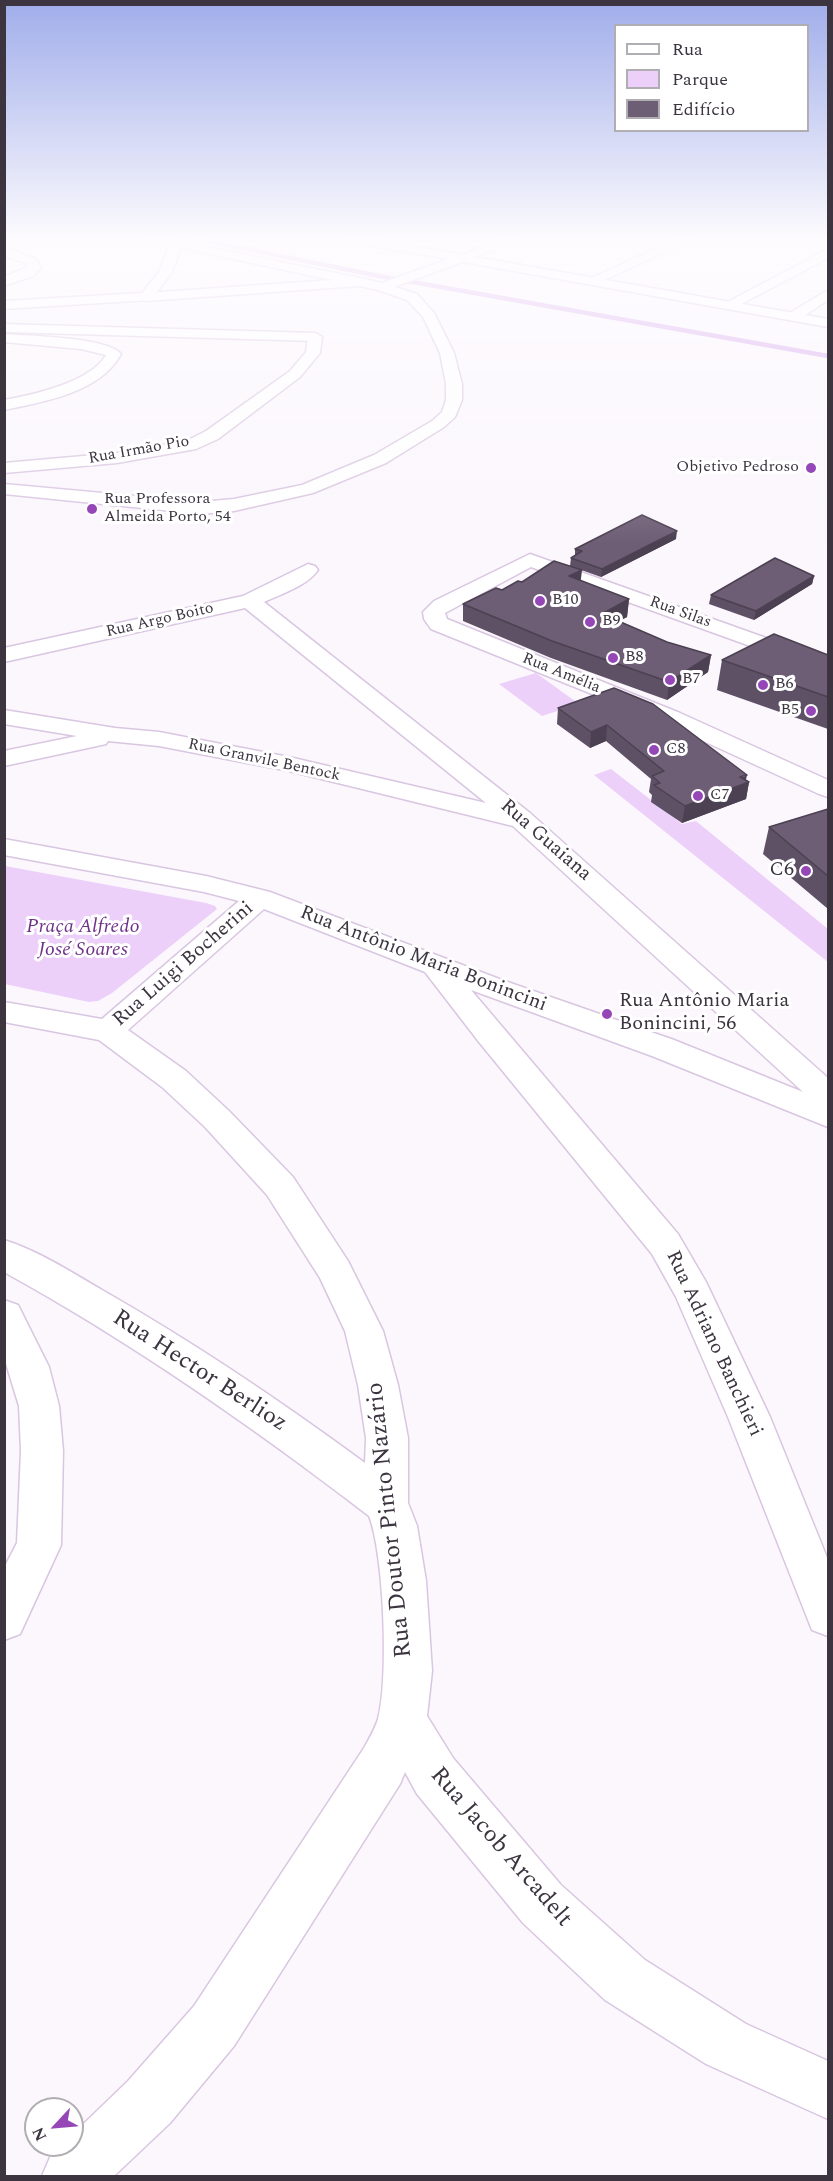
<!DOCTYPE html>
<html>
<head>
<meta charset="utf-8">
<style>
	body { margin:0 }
	#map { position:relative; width:833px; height:2181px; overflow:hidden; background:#fbf7fd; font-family:Spectral,serif }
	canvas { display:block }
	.frame { position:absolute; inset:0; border:6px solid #3c3540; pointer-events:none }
	.legend { position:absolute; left:614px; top:24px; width:195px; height:108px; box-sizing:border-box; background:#fff; border:2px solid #b1aeb3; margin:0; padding:8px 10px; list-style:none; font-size:18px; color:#3c3540 }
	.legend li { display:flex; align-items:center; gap:12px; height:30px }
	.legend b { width:30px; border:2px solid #b1aeb3 }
	.north { position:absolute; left:24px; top:2097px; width:60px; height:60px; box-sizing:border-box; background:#fff; border:2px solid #b1aeb3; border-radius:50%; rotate:244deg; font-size:16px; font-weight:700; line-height:24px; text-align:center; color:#3c3540 }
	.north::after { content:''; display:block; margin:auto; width:21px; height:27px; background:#9647b7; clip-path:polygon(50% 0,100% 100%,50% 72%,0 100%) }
</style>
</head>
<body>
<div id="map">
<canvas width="833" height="2181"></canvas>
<div class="frame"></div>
<ul class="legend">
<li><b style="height:8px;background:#fff"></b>Rua</li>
<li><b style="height:16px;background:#ecd0f9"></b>Parque</li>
<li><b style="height:16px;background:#6d5d75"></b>Edifício</li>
</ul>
<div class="north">N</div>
</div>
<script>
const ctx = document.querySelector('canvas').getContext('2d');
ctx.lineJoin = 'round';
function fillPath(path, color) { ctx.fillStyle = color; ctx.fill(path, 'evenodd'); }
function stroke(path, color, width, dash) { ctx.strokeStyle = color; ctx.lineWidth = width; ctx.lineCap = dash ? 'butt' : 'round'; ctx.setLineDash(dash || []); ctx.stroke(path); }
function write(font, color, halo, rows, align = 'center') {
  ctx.font = font + ' Spectral,serif'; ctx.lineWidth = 6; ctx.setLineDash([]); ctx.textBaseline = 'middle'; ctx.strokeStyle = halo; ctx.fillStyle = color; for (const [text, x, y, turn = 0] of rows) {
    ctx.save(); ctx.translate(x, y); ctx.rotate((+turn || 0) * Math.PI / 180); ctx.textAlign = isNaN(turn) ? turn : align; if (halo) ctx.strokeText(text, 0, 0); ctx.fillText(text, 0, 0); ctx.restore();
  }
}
fillPath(new Path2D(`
	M536 673 579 704 542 716 499 684Z
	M611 769 682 824 696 821 828 929V962L594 775Z
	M5 866 206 903 215 906 217 909 112 993 98 1001 89 1002 5 984Z`), '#ecd0f9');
stroke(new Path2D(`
	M193 238 379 276 828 356`), '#d5a2ec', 4.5);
const minor = new Path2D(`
	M142 238H164L360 278 366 282 360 286 181 248 172 272 151 300 4 309V301L142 293 159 272 169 246 144 240Z
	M505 238H521L465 261H457L455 258Z
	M679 238H694L596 284H586L585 281Z
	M4 248 35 258 41 268 33 276 4 286V277L28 267 26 263 4 256Z
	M828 249V258L734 308H724L722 305Z
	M383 283 417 294 434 313 454 353 462 384V400L455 417 444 427 386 463 313 493 234 511 201 514 4 494V484L201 502 234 499 302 485 374 455 432 421 442 412 446 400V384L440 353 423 317 407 300 378 290 377 287Z
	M828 290V300L798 320H788L786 317 788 314Z
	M315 333 322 337 320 353 300 377 218 439 196 449 117 463 4 473V463L117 453 186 441 206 431 290 371 306 352 308 337Z
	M4 334C29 336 107 337 121 354 101 392 44 402 4 410V400C33 395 91 382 106 355L81 349 4 342Z
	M530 554 828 660V674L531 567 445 613 447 619 680 713 828 780V797L819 794 664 723 431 629 424 619 423 612 434 601Z
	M308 564 315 566 318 570C307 586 281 594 264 602L530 813 828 1078V1127L652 1056 471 990 678 1234 706 1282 770 1417 828 1560V1636L812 1630 728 1417 676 1297 652 1254 479 1042 425 972 264 909 128 1030 186 1071 229 1111 293 1177 348 1261 383 1331 398 1385 408 1438V1503L417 1526 426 1581 432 1671 427 1716 453 1758 561 1885 645 1960 746 2024 828 2061V2119L706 2064 605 2000 523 1923 417 1794 405 1772 400 1784 234 2046 170 2123 114 2176H42L51 2155 61 2145H72V2135L128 2081 194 2006 364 1748C369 1739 375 1729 378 1719 389 1679 384 1554 369 1516 253 1427 133 1343 4 1272V1240C39 1251 71 1272 102 1290 193 1342 281 1401 365 1463L366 1438 358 1385 345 1331 320 1278 267 1195 205 1127 162 1087 99 1040 4 1022V1002L102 1019 239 901 204 892 4 855V839L206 876 270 892 502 980 674 1040 803 1092 513 826 289 771 159 746 108 741 106 744 97 746 4 766V751L77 736 4 724V710L115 728 159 732 289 757 486 803 245 608 4 662V648L243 596Z
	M4 1300 18 1305 49 1367 59 1406 63 1451 61 1545 20 1634 4 1640V1568L17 1543 21 1451 19 1406 4 1357Z`);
const tertiary = new Path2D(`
	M344 238H368L828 319V327L463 262 383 291 360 286 146 301 139 297 146 293 360 278 382 283 448 259 350 242Z
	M4 324 315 333 322 337 315 341 4 332Z`);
stroke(minor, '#d9c6e1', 3);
stroke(tertiary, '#d9c6e1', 3);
fillPath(minor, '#fff');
fillPath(tertiary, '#fff');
fillPath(new Path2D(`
	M676 539 601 577 570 566 571 558 575 555V549Z
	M814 576 812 584 754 620 709 604 711 595Z
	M581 581 629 599 627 617 619 621 667 642 711 655 708 672 667 700 551 658 463 621V604L502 590Z
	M828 655V729L717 690 722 660Z
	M614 688 749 782 746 799 682 823 651 802 652 795 649 792 651 779 606 741 590 748 557 724 558 708Z
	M828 809V909L763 854 769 827Z`), '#5e5065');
fillPath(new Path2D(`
	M677 531 676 539 601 577 602 569Z
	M582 570 580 587 569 576Z
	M814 576 812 584 754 620 756 611Z
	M629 599 627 617 600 631 602 614Z
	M711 655 708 672 667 700 669 682Z
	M607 725 606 741 590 748 591 732Z
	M747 775 745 784 749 782 746 799 682 823 685 806Z`), '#4c4152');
const building = new Path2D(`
	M642 515 677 531 602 569 571 558 582 551 575 549Z
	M775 558 814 576 756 611 711 595Z
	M554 561 582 570 569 576 629 599 602 614 667 642 711 655 669 682 552 641 463 604 496 588 502 590 518 581 522 582Z
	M774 634 828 655V697L722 660Z
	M614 688 653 704 747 775 740 777 749 782 685 806 654 785 660 783 652 776 664 771 607 725 591 732 558 708Z
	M828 809V876L769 827Z`);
fillPath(building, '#6d5d75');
stroke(building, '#4c4152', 1.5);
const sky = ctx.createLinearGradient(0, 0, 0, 543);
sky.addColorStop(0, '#a0adea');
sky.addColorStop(0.44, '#fdfbfe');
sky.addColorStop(1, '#fdfbfe00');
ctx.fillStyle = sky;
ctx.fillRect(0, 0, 833, 543);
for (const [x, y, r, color] of [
	[811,468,6,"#9647b7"],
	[92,509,6,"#9647b7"],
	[540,601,6,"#9647b7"],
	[590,622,6,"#9647b7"],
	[613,658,6,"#9647b7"],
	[670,680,6,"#9647b7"],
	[763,685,6,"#9647b7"],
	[811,711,6,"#9647b7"],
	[654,750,6,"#9647b7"],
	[698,796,6,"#9647b7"],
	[806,871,6,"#9647b7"],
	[607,1014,6,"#9647b7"]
]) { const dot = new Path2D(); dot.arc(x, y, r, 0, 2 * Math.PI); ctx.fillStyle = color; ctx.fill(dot); stroke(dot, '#fff', 2); }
write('16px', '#3c3540', '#fff', [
	["Rua Irmão Pio",139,451,-10],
	["Rua Silas",680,613,20],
	["Rua Argo Boito",160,621,-13],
	["Rua Amélia",561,674,22],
	["Rua Granvile Bentock",264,761,12]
]);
write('16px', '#3c3540', '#fff', [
	["Objetivo Pedroso",799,468,"right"],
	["Rua Professora",104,500],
	["Almeida Porto, 54",104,518],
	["B10",552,601],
	["B9",602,622],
	["B8",625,658],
	["B7",682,680],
	["B6",775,685],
	["B5",799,711,"right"],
	["C8",666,750],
	["C7",710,796]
], 'left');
write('20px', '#3c3540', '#fff', [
	["Rua Guaiana",545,841,41],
	["Rua Antônio Maria Bonincini",423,960,21],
	["Rua Luigi Bocherini",184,965,-41],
	["Rua Adriano Banchieri",713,1344,65]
]);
write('20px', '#3c3540', '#fff', [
	["C6",794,871],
	["Rua Antônio Maria",619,1002,"left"],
	["Bonincini, 56",619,1025,"left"]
], 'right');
write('italic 20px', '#6e3187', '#fff', [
	["Praça Alfredo",83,928],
	["José Soares",83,951]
]);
write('24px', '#3c3540', '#fff', [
	["Rua Hector Berlioz",199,1372,33],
	["Rua Doutor Pinto Nazário",391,1520,-96],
	["Rua Jacob Arcadelt",500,1848,49]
]);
</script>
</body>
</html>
